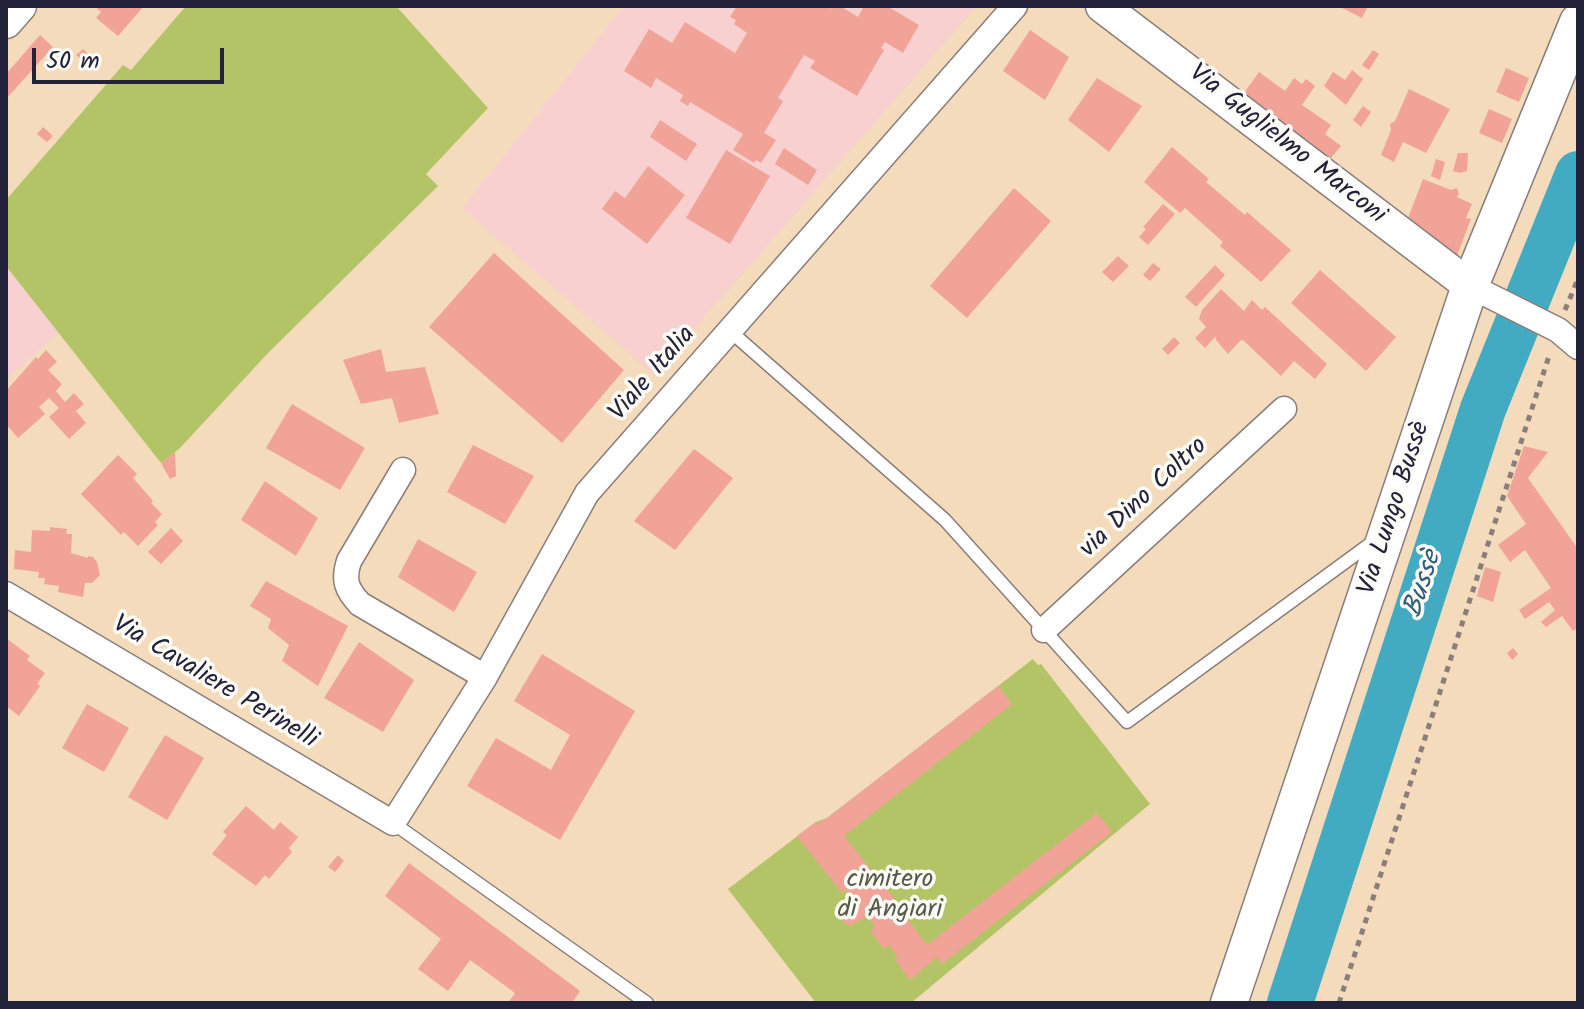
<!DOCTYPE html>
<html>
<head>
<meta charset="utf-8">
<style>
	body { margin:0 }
	#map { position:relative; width:1584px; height:1009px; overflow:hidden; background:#f3dbbb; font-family:Kalam,sans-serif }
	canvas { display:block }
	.frame { position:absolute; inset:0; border:8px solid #22223b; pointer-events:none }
	.scale { position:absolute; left:32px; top:48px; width:192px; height:36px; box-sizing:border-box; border:4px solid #22223b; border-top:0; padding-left:10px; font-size:24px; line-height:28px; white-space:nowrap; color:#22223b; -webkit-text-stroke:6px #fdfcf7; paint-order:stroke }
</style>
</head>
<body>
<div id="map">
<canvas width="1584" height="1009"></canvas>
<div class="frame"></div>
<div class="scale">50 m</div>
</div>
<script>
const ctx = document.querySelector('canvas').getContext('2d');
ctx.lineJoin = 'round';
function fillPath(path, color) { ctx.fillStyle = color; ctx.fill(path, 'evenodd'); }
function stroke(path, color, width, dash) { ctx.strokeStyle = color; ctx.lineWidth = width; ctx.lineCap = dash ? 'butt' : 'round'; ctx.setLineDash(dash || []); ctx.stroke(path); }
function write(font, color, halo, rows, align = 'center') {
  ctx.font = font + ' Kalam,sans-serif'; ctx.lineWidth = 7; ctx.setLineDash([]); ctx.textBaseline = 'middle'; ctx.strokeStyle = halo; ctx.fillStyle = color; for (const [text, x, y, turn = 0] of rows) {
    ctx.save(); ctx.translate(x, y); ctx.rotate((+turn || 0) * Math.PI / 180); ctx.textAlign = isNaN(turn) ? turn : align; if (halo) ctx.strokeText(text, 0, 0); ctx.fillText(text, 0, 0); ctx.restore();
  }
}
fillPath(new Path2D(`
	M624 6H977L654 375 462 208Z
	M6 266 58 333 6 380Z`), '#f7d0cf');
fillPath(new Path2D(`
	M186 6H396L488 108 426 174 438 186 269 352 180 448 161 463 6 266V200L123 65 131 70Z
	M1033 659 1038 665 1041 664 1150 804 911 1003H816L728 889 816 822 827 818Z`), '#b3c467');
stroke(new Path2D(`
	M1290 1003 1483 409 1578 174`), '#42abc2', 46);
fillPath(new Path2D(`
	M94 6H144L118 36 96 18 101 12Z
	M737 6H828L830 9 832 6H840L858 17 864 6H887L919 25 903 53 885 42 881 48 884 50 857 96 810 68 815 61 804 55 778 98 783 101 764 133 776 140 761 163 756 160 754 163 733 150 743 134 690 102 688 106 680 101 683 95 656 78 651 88 624 71 649 29 672 43 685 22 735 53 747 33 734 24 736 20 730 17Z
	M1338 6H1368L1362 18Z
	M1030 30 1069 57 1045 100 1003 71Z
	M40 35 53 47 6 99V74Z
	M83 49 99 63 93 69 76 55Z
	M1373 50 1379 54 1369 70 1362 65Z
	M1506 68 1529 78 1519 102 1496 92Z
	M1352 70 1363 79 1346 105 1324 86 1333 72 1345 80Z
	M1259 72 1285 91 1294 78 1302 84 1306 79 1315 86 1302 105 1331 125 1325 134 1341 146 1324 166 1239 100Z
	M1097 78 1142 106 1109 152 1068 120Z
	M1409 89 1450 109 1426 153 1403 142 1394 162 1381 155 1391 130 1390 124 1395 121Z
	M1363 106 1371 112 1361 127 1353 120Z
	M1489 109 1512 119 1502 143 1479 133Z
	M660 120 697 144 686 161 650 137Z
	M43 127 53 136 47 142 37 134Z
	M1172 147 1209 179 1206 182 1245 215 1247 212 1291 250 1261 282 1220 246 1223 242 1185 208 1180 213 1144 182Z
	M784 148 817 170 808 185 775 164Z
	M726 150 770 176 730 244 686 218Z
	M1458 153H1468L1467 171 1460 173 1453 171Z
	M1436 159 1445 162 1440 180 1431 176Z
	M648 166 685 195 647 244 602 209 615 191 625 198Z
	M1423 179 1451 190 1457 188 1459 194 1457 197 1472 204 1466 218 1471 219 1456 258 1405 226Z
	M1014 188 1051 221 967 318 930 286Z
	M1163 204 1175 214 1148 245 1139 237 1146 229 1143 227Z
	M494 253 624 370 562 443 429 327Z
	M1118 256 1129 266 1113 282 1102 272Z
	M1153 263 1161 269 1150 281 1143 275Z
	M1215 265 1225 275 1196 307 1185 297Z
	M1320 270 1396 337 1366 371 1291 303Z
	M1221 289 1244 311 1252 300 1262 310 1265 307 1327 364 1315 379 1294 361 1281 376 1244 341 1241 340 1228 354 1216 340V336L1205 348 1195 338 1206 327 1199 319 1202 310Z
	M1174 337 1180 343 1168 355 1162 349Z
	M381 349 386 372 425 367 439 414 399 423 392 398 361 404 343 360Z
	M46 350 57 362 48 370 62 384 56 391 65 402 74 393 84 404 76 411 86 423 69 439 49 417 59 408 49 398 39 407 45 414 18 438 6 424V391L36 357 38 359Z
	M292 404 365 448 340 490 266 448Z
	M473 445 534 476 505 524 447 492Z
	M1524 446 1548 452 1528 478 1578 549V628L1573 631 1562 616 1546 627 1541 622 1555 610 1549 602 1525 619 1519 610 1551 588 1525 550 1510 562 1498 545 1526 524 1507 496Z
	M694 449 733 478 675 550 634 521Z
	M175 452 176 476 170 479 161 463Z
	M118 455 137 474 133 478 153 501 151 503 162 514 155 522 158 525 138 546 124 532 121 535 81 494Z
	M265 481 318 518 296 556 241 520Z
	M50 527 67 529 66 534H72L71 553 88 558V556L93 557 97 562 100 575 92 583H85L83 597 58 592 59 586 44 584 45 578H38L39 572 14 569 15 550 31 552 32 530 50 531Z
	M171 528 183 541 161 564 148 552Z
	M418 539 477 572 454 612 398 577Z
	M1485 567 1501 572 1493 602 1477 596Z
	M266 581 348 626 318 686 282 661 289 645 268 628 271 619 250 606Z
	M6 638 30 656 27 660 45 673 37 684 40 686 19 716 6 706Z
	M359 642 414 680 383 732 324 698Z
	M1513 648 1518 654 1512 660 1507 653Z
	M542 654 635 711 560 840 467 786 496 738 551 770 570 735 514 701Z
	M998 686 1012 704 844 836 901 907 899 908 927 945 1097 813 1112 832 942 964 937 957 910 980 895 960 898 957 889 945 884 949 870 931 875 927 868 916 850 926 841 920V916L848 906 846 902 852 897 846 890 842 893 797 836 816 822 817 824 827 818Z
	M87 704 129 728 104 772 62 748Z
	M165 735 204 758 167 820 128 797Z
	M246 806 274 830 280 822 298 837 289 848 292 852 269 879 265 875 256 886 212 854 227 835 223 832Z
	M338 855 344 861 335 872 328 867Z
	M409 863 580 991 572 1003H508L515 993 470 960 448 991 418 969 441 939 385 896Z`), '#f2a397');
const service = new Path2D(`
	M730 331 945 520 1127 722 1374 541
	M393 823 647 1003`);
const minor = new Path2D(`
	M1470 286 1558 330 1578 347
	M403 470 349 561C343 580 346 589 360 604L485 677
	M6 594 393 823 485 677 587 493 1015 6
	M1044 630 1284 409`);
const tertiary = new Path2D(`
	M1102 6 1470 286
	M6 22 20 6`);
const secondary = new Path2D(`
	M1229 1003 1470 286 1578 22`);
stroke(service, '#8a7e7b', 15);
stroke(minor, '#8a7e7b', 27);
stroke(tertiary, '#8a7e7b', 35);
stroke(secondary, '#8a7e7b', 39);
stroke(new Path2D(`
	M1565 310 1578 279
	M1339 1003 1550 353`), '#8a7e7b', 5, [6, 6]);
stroke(service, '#fff', 12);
stroke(minor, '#fff', 24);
stroke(tertiary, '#fff', 32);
stroke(secondary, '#fff', 36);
write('26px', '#22223b', '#fdfcf7', [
	["Via Guglielmo Marconi",1286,146,38],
	["Viale Italia",654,375,-49],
	["via Dino Coltro",1145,499,-43],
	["Via Lungo Bussè",1396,509,-72],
	["Via Cavaliere Perinelli",214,684,31]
]);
write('26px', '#555b4a', '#fdfcf7', [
	["cimitero",890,882],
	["di Angiari",890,912]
]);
write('italic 28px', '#306078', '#fdfcf7', [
	["Bussè",1425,585,-72]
]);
</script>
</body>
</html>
